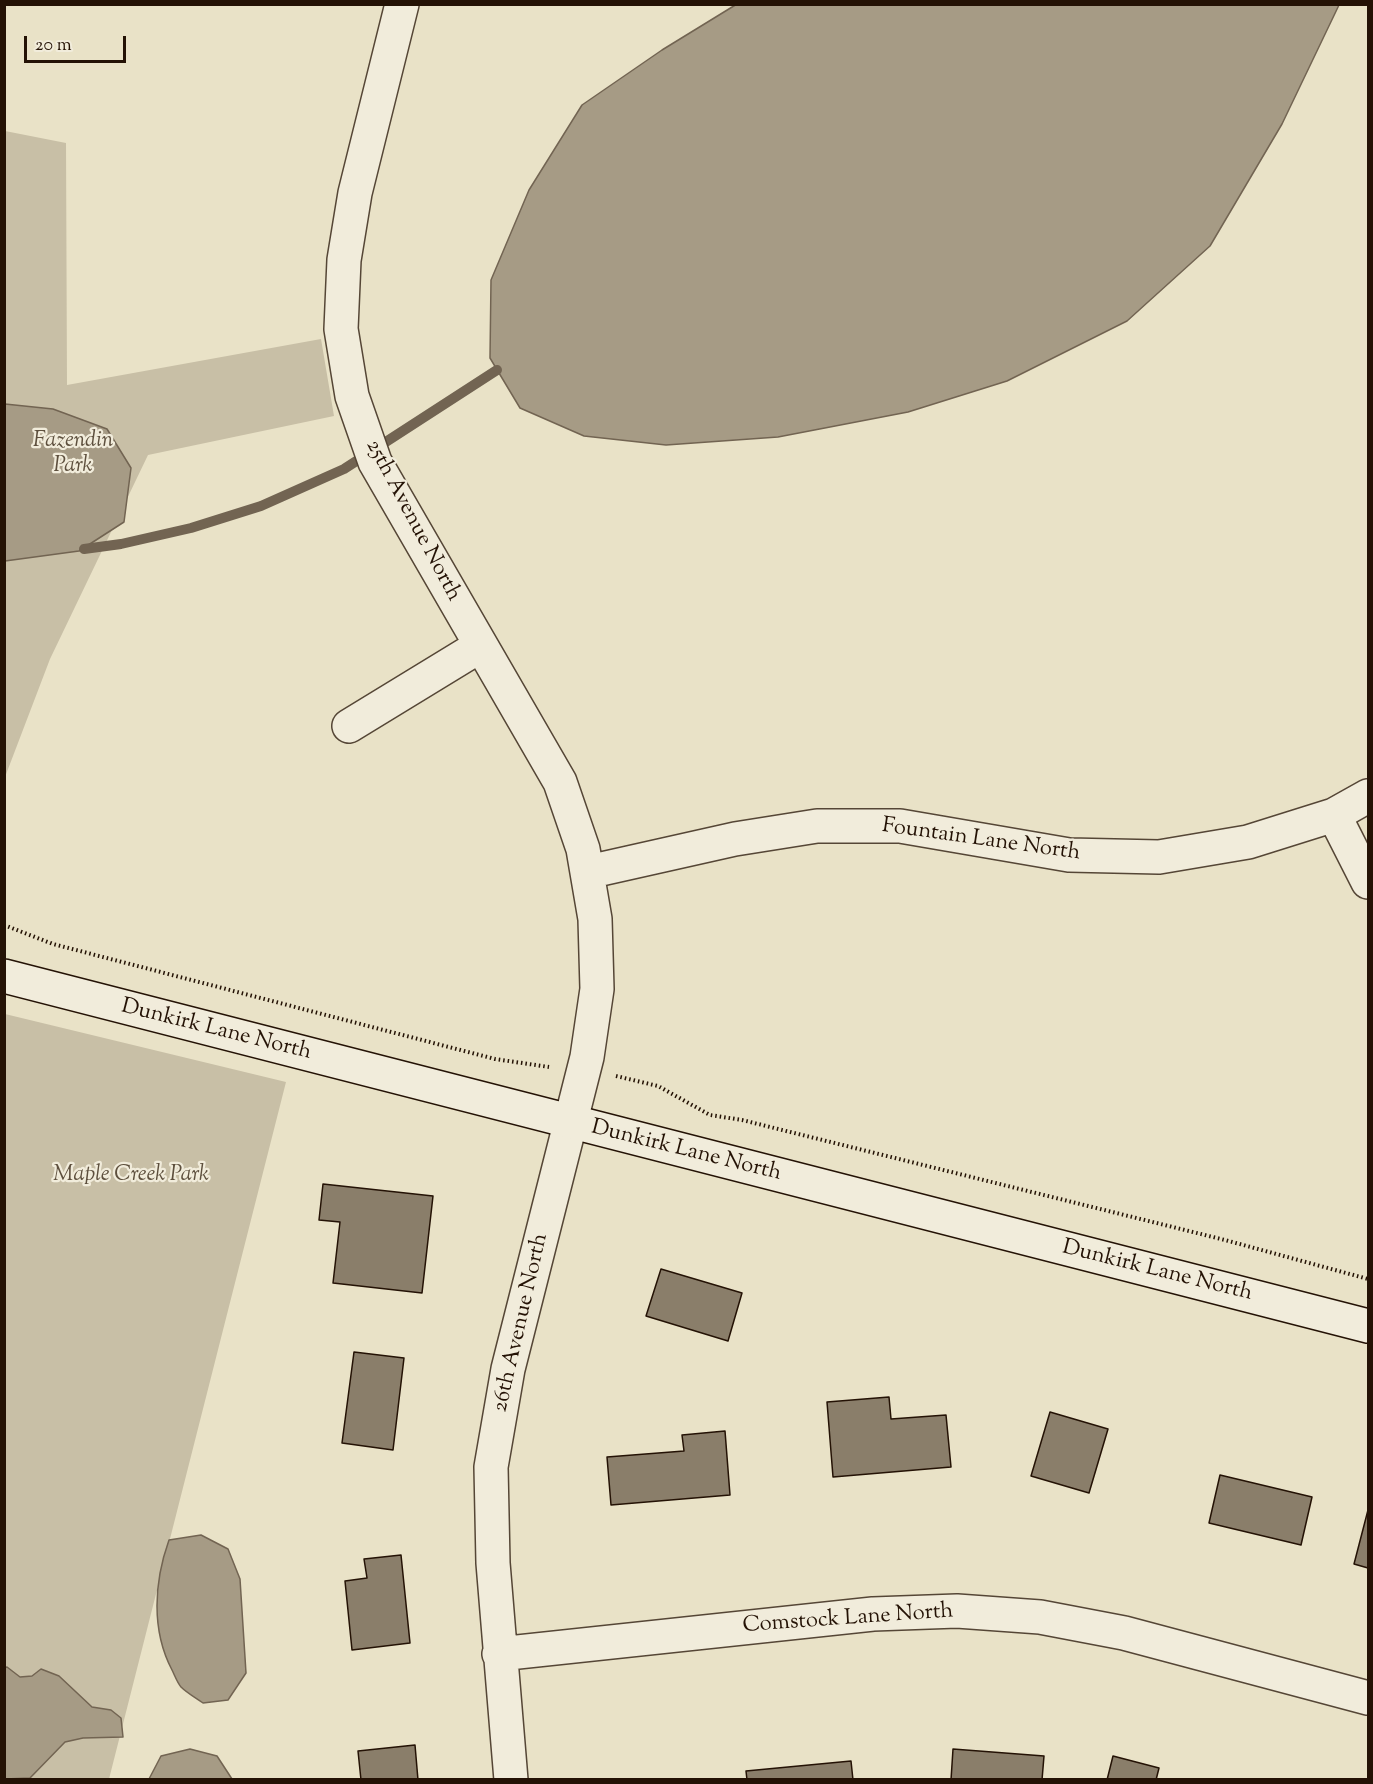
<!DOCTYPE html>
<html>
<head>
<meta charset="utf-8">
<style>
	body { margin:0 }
	#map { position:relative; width:1373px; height:1784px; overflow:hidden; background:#e9e2c7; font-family:"Sorts Mill Goudy",serif }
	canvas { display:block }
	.frame { position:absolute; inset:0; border:6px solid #241205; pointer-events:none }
	.scale { position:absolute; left:24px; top:36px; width:102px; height:27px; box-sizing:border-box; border:3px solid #241205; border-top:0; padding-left:8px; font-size:18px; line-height:21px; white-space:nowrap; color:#241205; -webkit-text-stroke:4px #f1ecdb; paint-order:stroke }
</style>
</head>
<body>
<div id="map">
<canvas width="1373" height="1784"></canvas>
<div class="frame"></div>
<div class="scale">20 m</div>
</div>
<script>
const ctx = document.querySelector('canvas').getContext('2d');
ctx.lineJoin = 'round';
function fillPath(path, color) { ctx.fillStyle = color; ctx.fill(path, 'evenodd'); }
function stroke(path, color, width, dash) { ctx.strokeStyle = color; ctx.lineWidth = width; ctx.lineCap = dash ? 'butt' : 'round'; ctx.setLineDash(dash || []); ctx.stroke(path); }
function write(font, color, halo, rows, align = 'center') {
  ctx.font = font + ' "Sorts Mill Goudy",serif'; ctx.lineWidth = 4.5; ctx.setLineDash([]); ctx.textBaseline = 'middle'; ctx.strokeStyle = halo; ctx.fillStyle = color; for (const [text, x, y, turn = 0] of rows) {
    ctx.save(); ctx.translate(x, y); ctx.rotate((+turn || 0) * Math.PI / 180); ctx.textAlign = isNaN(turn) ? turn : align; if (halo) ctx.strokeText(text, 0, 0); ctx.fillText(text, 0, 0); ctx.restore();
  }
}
fillPath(new Path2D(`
	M5 131 66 143 67 385 321 339 334 416 148 455 50 659 5 777Z
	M5 1014 286 1082 109 1779 5 1780Z`), '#c8bfa6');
const water = new Path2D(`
	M737 4H1339V5L1282 124 1210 246 1127 321 1007 381 908 412 778 437 666 445 584 436 520 408 490 358 491 280 529 190 582 105 662 50Z
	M5 404 53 409 107 429 131 468 124 522 79 551 5 561Z
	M201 1535 228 1549 240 1579 246 1673 228 1700 203 1703C196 1698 187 1693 181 1687 177 1682 175 1676 172 1670 151 1630 154 1582 169 1540Z
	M7 1667 20 1677 32 1676 41 1669 59 1676 92 1707 111 1710 121 1718 123 1737 83 1738 65 1742 30 1778 5 1779 4 1668Z
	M190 1749 217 1756 232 1779H149L161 1756Z`);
fillPath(water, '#a69b85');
stroke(water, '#726452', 1.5);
stroke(new Path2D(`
	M84 549 121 544 191 528 261 506 344 469 497 370`), '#726452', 10);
const building = new Path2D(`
	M323 1184 433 1196 422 1293 333 1283 340 1222 319 1220Z
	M661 1269 742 1293 728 1341 646 1316Z
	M354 1352 404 1358 393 1450 342 1443Z
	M889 1397 891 1419 946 1415 951 1467 833 1477 827 1402Z
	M1050 1412 1108 1429 1089 1493 1031 1476Z
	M725 1431 730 1495 611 1505 607 1457 684 1451 682 1435Z
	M1220 1475 1312 1497 1301 1545 1209 1523Z
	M1368 1510V1568L1354 1564Z
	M401 1555 410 1643 352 1650 345 1581 367 1578 364 1559Z
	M415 1745 418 1780H361L358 1751Z
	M953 1749 1044 1756 1042 1780H951Z
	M1113 1756 1159 1768 1156 1780H1107Z
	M851 1761 853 1780H747L746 1771Z`);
fillPath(building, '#8a7e6a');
stroke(building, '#241205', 1.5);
const street = new Path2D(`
	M402 4 355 193 344 260 341 329 352 396 375 462 560 782 583 849 595 919 597 989 587 1057 508 1369 491 1467 493 1563 511 1780
	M349 726 480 646
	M1334 815 1368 882
	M588 872 735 839 817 826H900L1069 855 1159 857 1248 842 1334 815 1368 796
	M499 1654 873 1614 957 1611 1040 1617 1124 1633 1368 1698`);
const secondary = new Path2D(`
	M4 976 1368 1326`);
stroke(street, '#554636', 36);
stroke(secondary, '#241205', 36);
stroke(new Path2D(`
	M4 925 53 944 495 1059 549 1067
	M616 1076 658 1086 710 1115 742 1120 1225 1240 1368 1279`), '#241205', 4, [1.5, 3]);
stroke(street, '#f1ecdb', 33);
stroke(secondary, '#f1ecdb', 33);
write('italic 22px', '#5d4f3d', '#f1ecdb', [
	["Fazendin",73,442],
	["Park",73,467],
	["Maple Creek Park",131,1176]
]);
write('22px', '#241205', '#f1ecdb', [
	["25th Avenue North",412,521,62],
	["Fountain Lane North",981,841,8],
	["Dunkirk Lane North",216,1031,14],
	["Dunkirk Lane North",686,1152,14],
	["Dunkirk Lane North",1157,1272,14],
	["26th Avenue North",522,1323,-77],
	["Comstock Lane North",848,1620,-4]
]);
</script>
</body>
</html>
